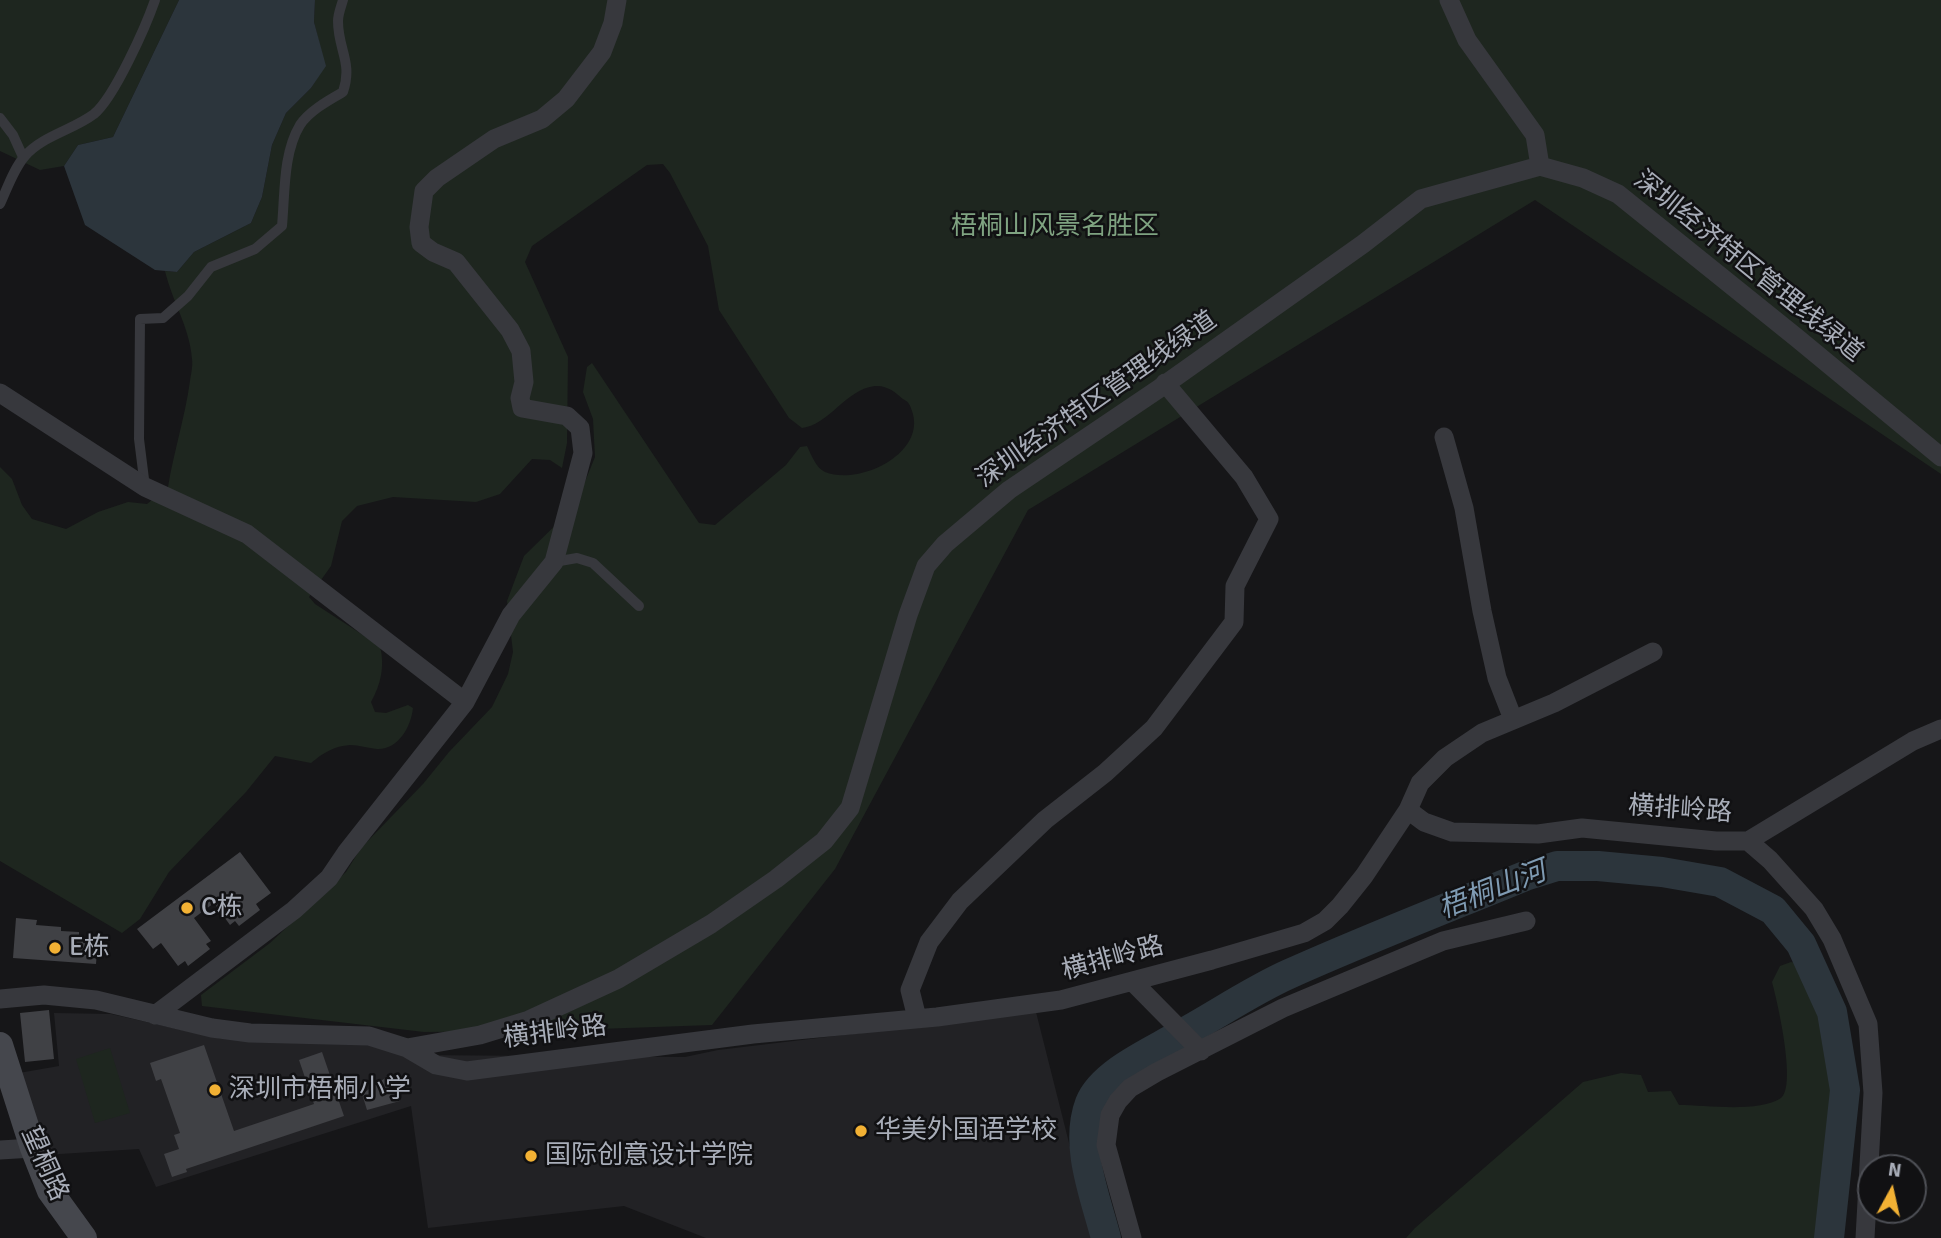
<!DOCTYPE html>
<html>
<head>
<meta charset="utf-8">
<style>
	body { margin:0 }
	#map { position:relative; width:1941px; height:1238px; overflow:hidden; background:#161618; font-family:Signika,sans-serif }
	canvas { display:block }
	.north { position:absolute; left:1857px; top:1154px; width:70px; height:70px; box-sizing:border-box; background:#111113; border:2px solid #4d4f55; border-radius:50%; rotate:8deg; font-size:19px; font-weight:700; line-height:28px; text-align:center; color:#a8adb8 }
	.north::after { content:''; display:block; margin:auto; width:24px; height:32px; background:#f2b134; clip-path:polygon(50% 0,100% 100%,50% 72%,0 100%) }
</style>
</head>
<body>
<div id="map">
<canvas width="1941" height="1238"></canvas>
<div class="north">N</div>
</div>
<script>
const ctx = document.querySelector('canvas').getContext('2d');
ctx.lineJoin = 'round';
function fillPath(path, color) { ctx.fillStyle = color; ctx.fill(path, 'evenodd'); }
function stroke(path, color, width, dash) { ctx.strokeStyle = color; ctx.lineWidth = width; ctx.lineCap = dash ? 'butt' : 'round'; ctx.setLineDash(dash || []); ctx.stroke(path); }
function write(font, color, halo, rows, align = 'center') {
  ctx.font = font + ' Signika,"Noto Sans SC",sans-serif'; ctx.lineWidth = 5; ctx.setLineDash([]); ctx.textBaseline = 'middle'; ctx.strokeStyle = halo; ctx.fillStyle = color; for (const [text, x, y, turn = 0] of rows) {
    ctx.save(); ctx.translate(x, y); ctx.rotate((+turn || 0) * Math.PI / 180); ctx.textAlign = isNaN(turn) ? turn : align; if (halo) ctx.strokeText(text, 0, 0); ctx.fillText(text, 0, 0); ctx.restore();
  }
}
fillPath(new Path2D(`
	M1036 1012 1093 1238H706L624 1206 428 1228 411 1106 156 1187 139 1149 44 1155 13 1074 59 1066 54 1013 111 1014 222 1039 365 1043 410 1055 685 1057 718 1050Z`), '#222225');
fillPath(new Path2D(`
	M0 0H179L113 137 78 145 64 166 40 170 0 151Z
	M315 0H1941V474L1535 200 1028 510 835 869 712 1025 541 1031 424 1032 202 1006 201 995 270 943 346 872 361 848 423 784 449 752 492 707 508 674 513 652 507 601 524 556 575 506 595 457 593 419 583 392 587 367 592 363 699 523 715 525 786 465 800 447 807 446C811 454 816 468 825 472 860 486 927 453 912 411 910 405 909 402 903 399 895 392 887 385 875 386 846 389 829 425 802 428L789 418 719 310 708 246 670 173 663 164 647 165 532 246 525 262 568 357 567 443 562 468 550 460 532 459 500 494 476 502 393 497 357 506 342 521 331 566 309 597 315 604 380 646C385 666 381 684 371 702L375 712 386 713 408 705 413 708C411 727 398 750 377 749 368 748 359 745 350 745 334 746 323 753 311 763L275 756 246 792 169 872 140 919 122 933 0 861V467L12 479 22 505 32 519 66 529 98 512 128 502 147 504 168 487C174 451 185 417 190 381 191 374 193 366 192 359 190 328 172 301 165 271L177 272 194 252 251 223 262 197 272 145 286 113 311 88 325 66 314 22Z
	M1791 962 1803 964C1850 1033 1839 1160 1819 1238H1406L1415 1228 1583 1082 1621 1073 1641 1075 1648 1092 1671 1091 1679 1105C1705 1105 1759 1113 1781 1098 1797 1086 1777 1000 1772 982L1780 966Z
	M110 1048 130 1113 95 1123 76 1059Z`), '#1e261f');
fillPath(new Path2D(`
	M179 0H315L314 22 326 66 311 88 286 113 272 145 262 197 251 223 194 252 177 272 155 270 85 225 64 166 78 145 113 137Z`), '#2c353c');
stroke(new Path2D(`
	M1106 1238C1095 1196 1074 1145 1090 1103 1102 1073 1151 1052 1178 1036 1215 1016 1251 991 1289 974 1367 939 1447 908 1525 876L1557 866H1598L1662 872 1720 882 1773 910 1801 944 1832 1012 1845 1090 1829 1238`), '#2c353c', 30);
fillPath(new Path2D(`
	M240 852 271 893 256 904 260 910 239 926 235 921 230 925 214 903 194 918 211 941 206 944 210 949 188 966 185 961 178 966 161 943 153 949 137 929Z
	M16 918 37 920 36 925 61 927V931L79 932V937L98 938 96 964 13 958Z
	M49 1010 54 1059 25 1062 20 1013Z
	M204 1045 234 1131 314 1104 299 1060 322 1052 344 1116 186 1169 187 1172 172 1177 164 1154 179 1149 174 1135 180 1133 161 1079 156 1081 150 1063Z
	M391 1074 400 1101 367 1110 362 1094Z`), '#404145');
stroke(new Path2D(`
	M0 118 13 135 23 157
	M0 204C7 189 14 168 25 156 42 136 73 130 94 114 114 98 146 26 155 0
	M145 487 139 439 140 319 163 318 188 296 211 267 255 249 282 226C285 193 283 153 300 125 309 111 329 100 343 92 353 62 338 50 338 21 338 14 341 7 343 0
	M554 562 577 558 593 563 639 606`), '#37383d', 10);
stroke(new Path2D(`
	M1449 0 1467 40 1535 135 1540 166
	M0 393 145 487 247 534 465 702
	M1444 437 1464 508 1482 611 1497 678 1513 719
	M1408 810 1420 783 1445 758 1482 733 1554 703 1653 652
	M1748 841 1913 741 1941 729
	M1132 981 1201 1051
	M0 999 44 995 96 1000 212 1028 250 1033 369 1036 407 1048 436 1065 467 1071 753 1034 937 1017 1061 1000 1212 960 1304 933 1325 921 1340 906 1364 876 1408 810 1424 822 1452 832 1538 834 1582 828 1716 841H1748L1770 860 1814 909 1832 939 1868 1024 1873 1093 1865 1238
	M155 1015 294 910 329 878 346 853 465 702 511 615 554 562 583 453 580 428 567 416 522 408 520 398 524 382 521 351 510 330 456 262 433 252 421 243 419 227 424 191 437 178 494 139 542 119 566 99 602 52 613 23 617 0
	M917 1018 910 990 929 942 960 901 1045 820 1105 773 1154 728 1234 622 1235 586 1269 519 1244 477 1165 383
	M407 1048 480 1035 529 1020 618 979 711 924 776 879 824 841 850 808 908 615 926 566 945 544 1009 490 1160 388 1363 244 1421 199 1540 166 1583 178 1618 194 1797 338 1941 457
	M0 1150 33 1148
	M1132 1238 1106 1145 1110 1115 1118 1101 1130 1088 1157 1072 1283 1008 1443 941 1526 921`), '#37383d', 19);
stroke(new Path2D(`
	M0 1045 33 1148 50 1191 84 1238`), '#45474d', 26);
for (const [x, y, r, color] of [
	[187,908,7,"#f2b134"],
	[55,948,7,"#f2b134"],
	[215,1090,7,"#f2b134"],
	[861,1131,7,"#f2b134"],
	[531,1156,7,"#f2b134"]
]) { const dot = new Path2D(); dot.arc(x, y, r, 0, 2 * Math.PI); ctx.fillStyle = color; ctx.fill(dot); stroke(dot, '#111113', 2.5); }
write('26px', '#7fa381', '#111113', [
	["梧桐山风景名胜区",1055,227]
]);
write('26px', '#a8adb8', '#111113', [
	["深圳经济特区管理线绿道",1748,267,39],
	["深圳经济特区管理线绿道",1097,400,-35],
	["横排岭路",1680,810,4],
	["横排岭路",1113,959,-15],
	["横排岭路",555,1033,-7],
	["望桐路",44,1164,66]
]);
write('26px', '#a8adb8', '#111113', [
	["C栋",201,908],
	["E栋",69,948],
	["深圳市梧桐小学",229,1090],
	["华美外国语学校",875,1131],
	["国际创意设计学院",545,1156]
], 'left');
write('italic 28px', '#7f9bb3', '#111113', [
	["梧桐山河",1493,891,-21]
]);
</script>
</body>
</html>
